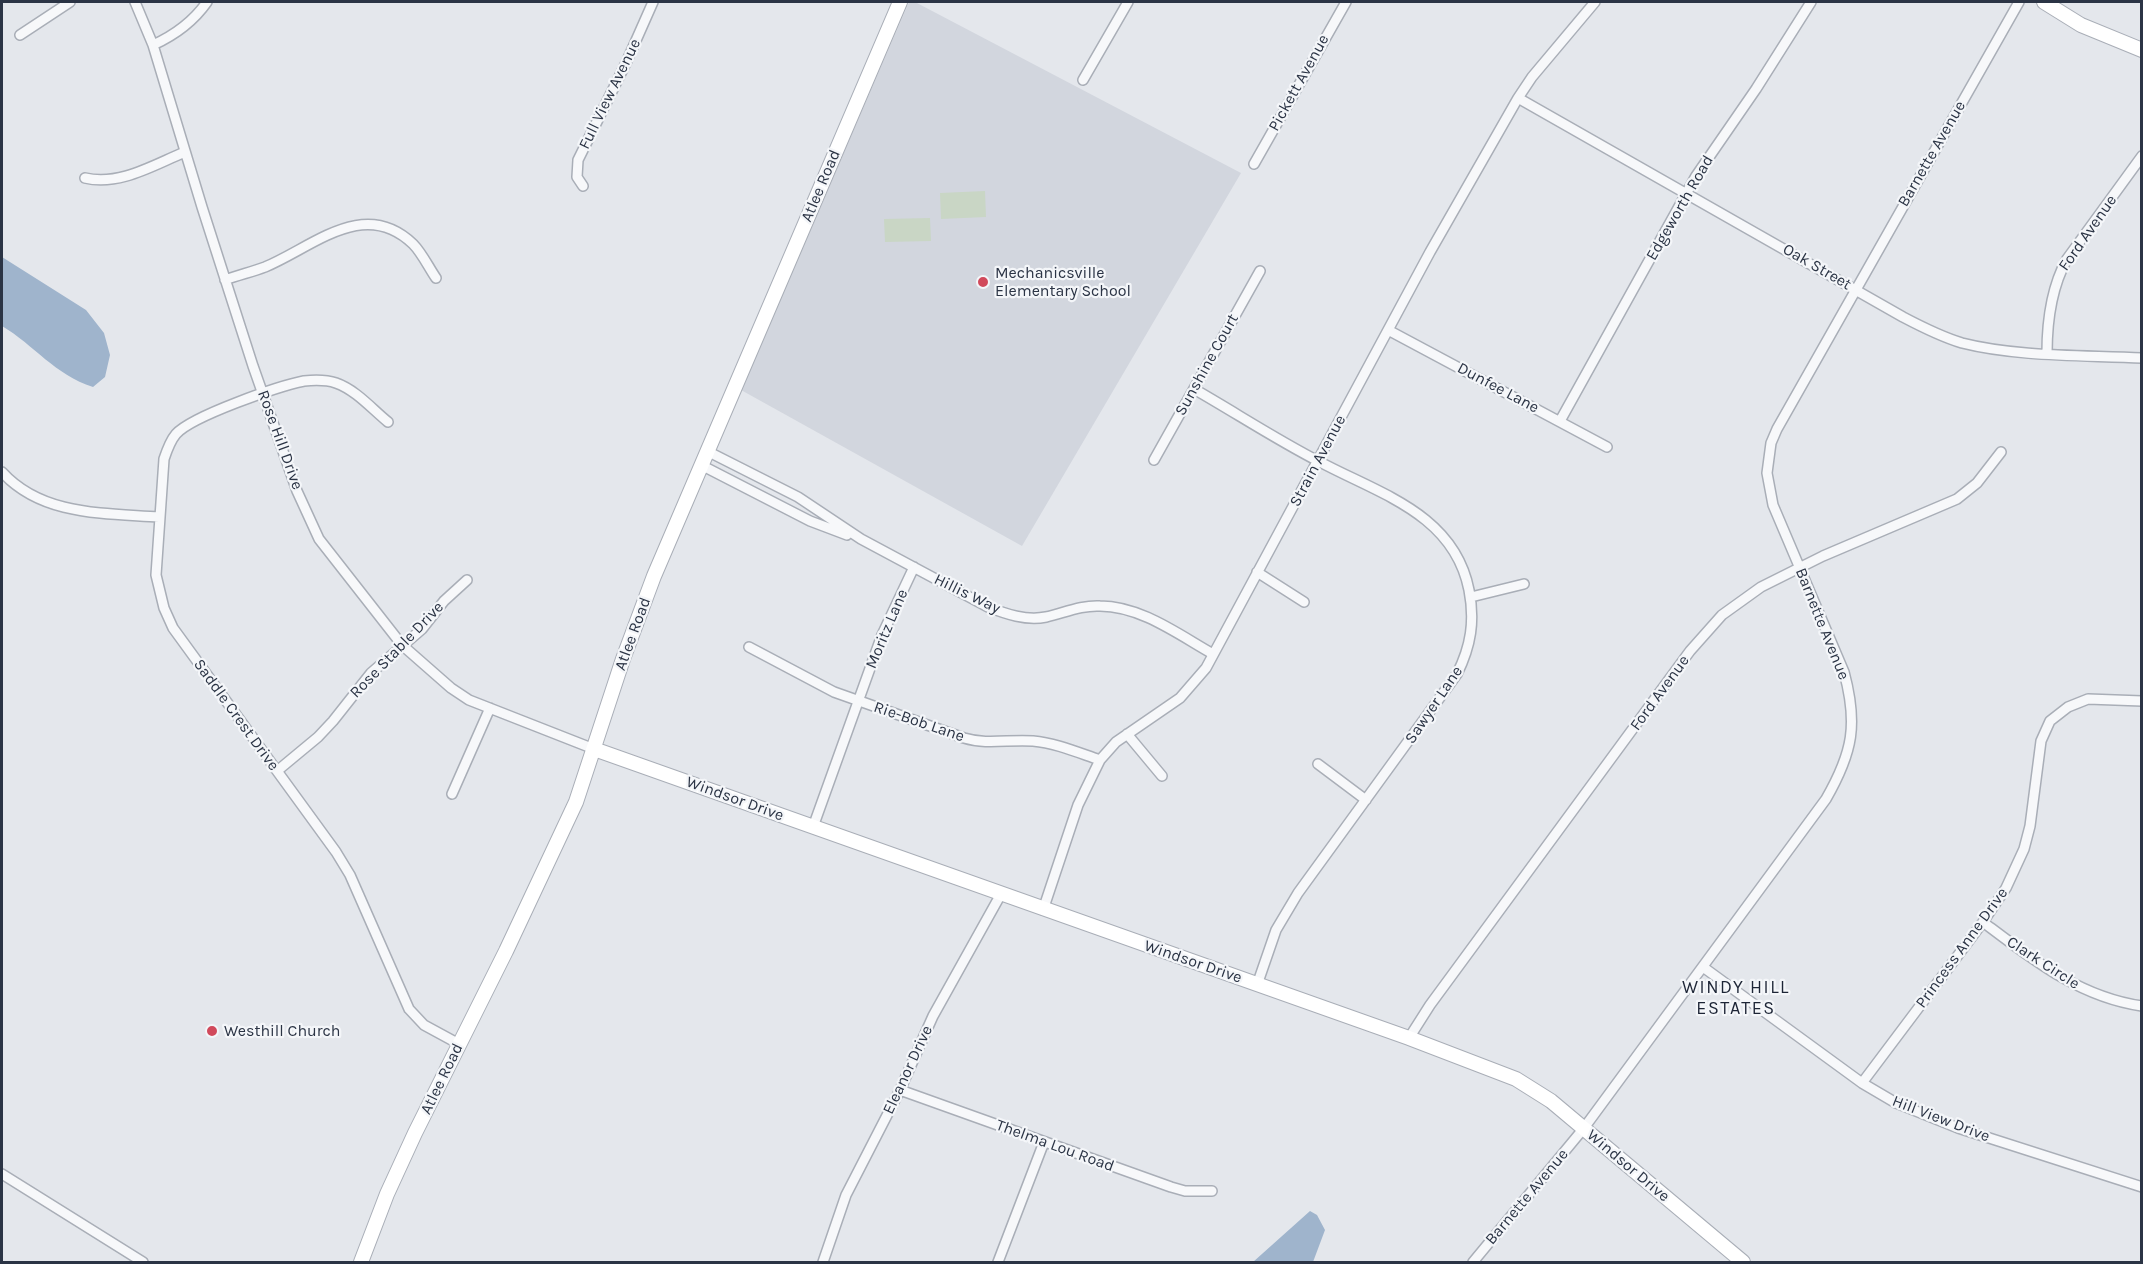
<!DOCTYPE html>
<html>
<head>
<meta charset="utf-8">
<style>
	body { margin:0 }
	#map { position:relative; width:2143px; height:1264px; overflow:hidden; background:#e4e7ec; font-family:Karla,sans-serif }
	canvas { display:block }
	.frame { position:absolute; inset:0; border:3px solid #2b3445; pointer-events:none }
</style>
</head>
<body>
<div id="map">
<canvas width="2143" height="1264"></canvas>
<div class="frame"></div>
</div>
<script>
const ctx = document.querySelector('canvas').getContext('2d');
ctx.lineJoin = 'round';
function fillPath(path, color) { ctx.fillStyle = color; ctx.fill(path, 'evenodd'); }
function stroke(path, color, width, dash) { ctx.strokeStyle = color; ctx.lineWidth = width; ctx.lineCap = dash ? 'butt' : 'round'; ctx.setLineDash(dash || []); ctx.stroke(path); }
function write(font, color, halo, rows, align = 'center') {
  ctx.font = font + ' Karla,sans-serif'; ctx.lineWidth = 4.5; ctx.setLineDash([]); ctx.textBaseline = 'middle'; ctx.strokeStyle = halo; ctx.fillStyle = color; for (const [text, x, y, turn = 0] of rows) {
    ctx.save(); ctx.translate(x, y); ctx.rotate((+turn || 0) * Math.PI / 180); ctx.textAlign = isNaN(turn) ? turn : align; if (halo) ctx.strokeText(text, 0, 0); ctx.fillText(text, 0, 0); ctx.restore();
  }
}
fillPath(new Path2D(`
	M909 2H915L1241 173 1022 546 741 390Z`), '#d2d6de');
fillPath(new Path2D(`
	M985 191 986 217 941 219 940 193Z
	M930 218 931 241 885 242 884 219Z`), '#c9d6c5');
fillPath(new Path2D(`
	M2 257 86 310 104 333 110 355 105 377 93 387C55 375 34 345 2 326Z
	M1310 1211 1317 1215 1325 1230 1313 1262H1253Z`), '#9fb4cc');
const street = new Path2D(`
	M135 2 153 45 202 207 253 366 297 491 319 539 402 645 451 688 469 700 594 749
	M20 35 70 2
	M153 45C175 35 193 22 207 2
	M1083 80 1128 2
	M1518 98 1903 317C1922 327 1942 337 1962 343 2017 357 2085 355 2142 358
	M1254 164 1346 2
	M85 178C120 186 153 165 185 152
	M583 186 577 177 578 160 626 63 653 2
	M225 280C238 275 252 272 265 267 313 247 364 197 413 244 422 253 429 268 436 278
	M1388 330 1607 447
	M2047 353C2047 320 2051 288 2067 259L2142 156
	M1194 389C1236 413 1277 440 1320 462 1380 494 1454 514 1469 590 1475 621 1471 646 1457 674L1298 893 1276 930 1257 985
	M1560 421 1696 176 1756 89 1811 2
	M388 422C372 409 356 390 336 383 327 380 314 380 304 381 279 386 192 416 176 434 170 441 167 450 164 459L156 575 164 608 173 628 336 852 350 875 409 1009 424 1025 459 1044
	M707 451 798 497 861 539 988 607C1006 614 1026 621 1046 617 1064 613 1081 605 1100 606 1141 606 1179 635 1213 654
	M1154 460 1260 271
	M701 465 810 521 847 535
	M2 472C42 516 104 513 159 517
	M1257 572 1304 602
	M1471 597 1524 584
	M749 647 834 692 964 738C987 745 1010 739 1033 741 1056 743 1079 753 1100 760
	M1127 734 1162 776
	M1318 764 1366 800
	M277 771 318 737 333 721 371 673 422 629 444 601 467 580
	M452 794 490 708
	M813 827 882 635 914 567
	M1043 910 1078 805 1100 760 1116 742 1180 698 1206 668 1430 252 1518 98 1532 77 1595 2
	M1983 922C2032 959 2079 997 2142 1006
	M1703 967 1862 1083 1896 1103 1958 1128 2142 1187
	M1409 1038 1430 1005 1690 651 1722 615 1761 587 1823 556 1957 499 1977 483 2001 452
	M1862 1083 1983 922 2006 888 2024 849 2030 826 2041 741 2050 721 2068 707 2088 699 2142 701
	M900 1090 1171 1187 1185 1191H1212
	M2 1174 143 1262
	M823 1262 846 1195 900 1090 933 1016 1001 894
	M998 1262 1044 1142
	M1473 1262 1584 1128 1826 799C1853 752 1858 724 1844 672L1773 505 1767 473 1771 443 1777 429 2019 2`);
const secondary = new Path2D(`
	M2044 2 2081 25 2142 50
	M594 749 1409 1038 1516 1079 1551 1101 1743 1262
	M361 1262 387 1194 415 1133 506 951 576 802 623 659 654 576 900 2`);
stroke(street, '#a9aeb7', 12);
stroke(secondary, '#a9aeb7', 16);
stroke(street, '#f7f8fa', 9);
stroke(secondary, '#fff', 14);
for (const [x, y, r, color] of [
	[983,282,6,"#d1495b"],
	[212,1031,6,"#d1495b"]
]) { const dot = new Path2D(); dot.arc(x, y, r, 0, 2 * Math.PI); ctx.fillStyle = color; ctx.fill(dot); stroke(dot, '#f4f6f9', 2); }
write('16px', '#2b3445', '#f4f6f9', [
	["Pickett Avenue",1299,83,-61],
	["Full View Avenue",610,94,-64],
	["Barnette Avenue",1932,154,-60],
	["Atlee Road",821,186,-67],
	["Edgeworth Road",1680,208,-60],
	["Ford Avenue",2088,233,-55],
	["Oak Street",1817,267,30],
	["Sunshine Court",1207,365,-61],
	["Dunfee Lane",1498,388,28],
	["Rose Hill Drive",280,440,70],
	["Strain Avenue",1318,461,-62],
	["Hillis Way",967,594,26],
	["Barnette Avenue",1822,624,68],
	["Moritz Lane",887,629,-67],
	["Atlee Road",633,634,-70],
	["Rose Stable Drive",397,650,-46],
	["Ford Avenue",1660,693,-54],
	["Sawyer Lane",1434,705,-56],
	["Saddle Crest Drive",236,715,54],
	["Rie-Bob Lane",919,722,19],
	["Windsor Drive",735,799,20],
	["Princess Anne Drive",1962,948,-54],
	["Windsor Drive",1193,962,19],
	["Clark Circle",2043,963,33],
	["Eleanor Drive",908,1070,-65],
	["Atlee Road",442,1079,-64],
	["Hill View Drive",1941,1119,21],
	["Thelma Lou Road",1055,1146,20],
	["Windsor Drive",1628,1166,40],
	["Barnette Avenue",1527,1197,-50]
]);
write('16px', '#2b3445', '#f4f6f9', [
	["Mechanicsville",995,273],
	["Elementary School",995,291],
	["Westhill Church",224,1031]
], 'left');
ctx.letterSpacing = '1.5px';
write('18px', '#1d2536', '#f4f6f9', [
	["WINDY HILL",1736,988],
	["ESTATES",1736,1009]
]);
ctx.letterSpacing = '0px';
</script>
</body>
</html>
